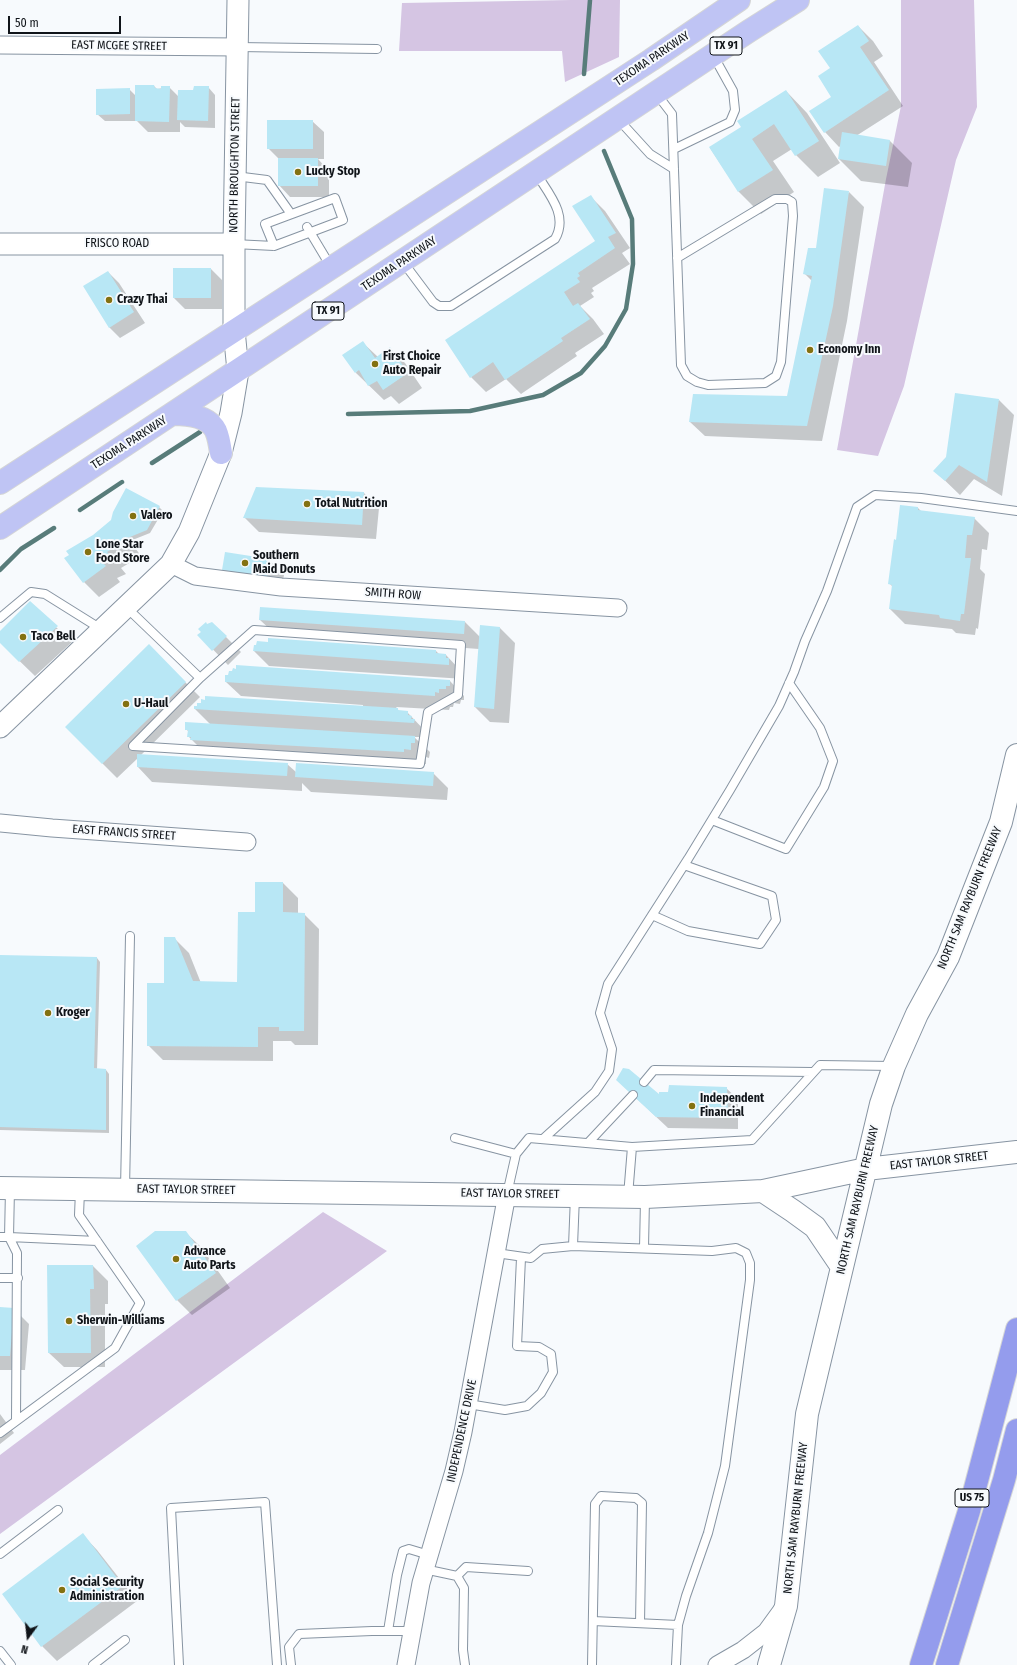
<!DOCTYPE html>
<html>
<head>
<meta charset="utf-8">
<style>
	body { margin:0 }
	#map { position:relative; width:1017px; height:1665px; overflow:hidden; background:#f7fafd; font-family:"Fira Sans Condensed",sans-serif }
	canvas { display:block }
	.north { position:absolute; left:8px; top:1617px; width:40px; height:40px; -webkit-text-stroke:3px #f7fafd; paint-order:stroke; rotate:195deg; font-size:11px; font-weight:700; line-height:16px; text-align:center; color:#101419 }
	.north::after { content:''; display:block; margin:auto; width:14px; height:18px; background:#101419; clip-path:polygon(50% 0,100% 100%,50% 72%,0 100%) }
	.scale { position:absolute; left:8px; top:16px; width:113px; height:18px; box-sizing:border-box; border:2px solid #101419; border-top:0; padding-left:5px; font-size:12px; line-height:14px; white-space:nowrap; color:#101419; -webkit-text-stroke:3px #f7fafd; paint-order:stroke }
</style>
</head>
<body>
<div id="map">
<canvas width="1017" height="1665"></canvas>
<div class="north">N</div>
<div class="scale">50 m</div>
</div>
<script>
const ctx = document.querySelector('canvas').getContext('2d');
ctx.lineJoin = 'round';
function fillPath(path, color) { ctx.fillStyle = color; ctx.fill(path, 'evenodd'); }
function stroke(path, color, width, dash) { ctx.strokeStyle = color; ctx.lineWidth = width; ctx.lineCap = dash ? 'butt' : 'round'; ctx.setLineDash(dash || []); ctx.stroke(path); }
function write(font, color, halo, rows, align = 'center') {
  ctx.font = font + ' "Fira Sans Condensed",sans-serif'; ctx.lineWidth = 4; ctx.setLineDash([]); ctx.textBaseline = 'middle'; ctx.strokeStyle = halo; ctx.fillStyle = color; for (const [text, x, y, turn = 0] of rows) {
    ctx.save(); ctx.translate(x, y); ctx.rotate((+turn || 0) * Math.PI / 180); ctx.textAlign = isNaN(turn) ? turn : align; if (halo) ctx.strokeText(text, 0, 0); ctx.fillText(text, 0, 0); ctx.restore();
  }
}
fillPath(new Path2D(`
	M571 0H620L619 57 565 82 562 51H399L402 3Z
	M901 0H974L977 107 956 160 904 386 878 456 837 450 886 179 901 106Z
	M323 1212 387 1251 0 1534V1455Z`), '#d5c5e3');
fillPath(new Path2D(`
	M858 26 873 41 883 56 874 62 903 106 856 136 890 141 912 163 908 187 861 181 839 159 841 146 839 147 825 132 832 97Z
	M154 86 157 89 169 87 179 97 208 87 215 95V128L185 127 180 122V132H148L137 121H105L97 114 129 89 136 96Z
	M786 91 807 113 840 163 818 177 796 155 792 149 773 161 794 192 761 214 739 192 710 148 742 127Z
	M312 121 324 132V159H318L329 171V197H290L279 185V159L268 148Z
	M849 192 864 207 847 321 822 441 705 436 690 422 788 397 812 281 804 273Z
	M590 196 605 211 630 248 622 253 630 264 592 288 594 291 591 293 594 297 580 306 593 319 604 334 575 353 577 356 521 394 506 379 486 392 471 377 596 241Z
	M211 269 222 280V309H185L174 298Z
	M108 272 119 283 145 323 120 338 109 327Z
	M362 342 378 357 390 348 405 363 422 388 399 404 391 396 384 400 356 373Z
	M999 400 1014 415 1002 496 974 479 960 495 935 471Z
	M364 493 379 508 376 539 259 532 244 517Z
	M159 507 163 511 150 533 130 541 141 556 121 568 126 574 117 578 120 582 99 597 84 582 66 558Z
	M918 508 921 511 974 518 989 533 987 550 982 549 980 569 985 574 978 629 976 628 975 635 956 633 952 629 905 624 890 609 893 587 890 584 897 541Z
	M269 560 284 575 281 592 238 585 223 570Z
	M30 603 72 642 35 676 0 642V633Z
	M261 608 465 622 480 637 500 628 515 643 509 723 490 722 475 707 479 649 275 634 260 620Z
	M212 623 241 652 228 665 199 635 207 625Z
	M149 646 200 697 141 755 287 764 296 772 433 773 448 788 447 800 311 792 302 783V791L152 782 138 767V758L117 778 66 727Z
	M254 651H436L439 654 446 655 460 670 464 674V679L269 666Z
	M450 681 464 696V700H461L460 704 454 703 453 707H450L449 710 396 707 400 712H407L429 735V737H414L430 752 429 758 426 757V764L206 754 188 736 189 732 186 729 211 725 195 709 363 707V705L241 696 226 682Z
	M283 883 298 898V914H304L319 929 318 1045H295L291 1041H273V1061L163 1060 148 1045 165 984 174 938 189 953 201 983H238L256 913Z
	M0 956 97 958 100 962 97 1070H106L109 1074V1133L0 1130Z
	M617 1080 659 1096 726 1088 738 1099V1129L668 1128Z
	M185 1232 201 1247 230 1288 192 1315 177 1300Z
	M93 1266 108 1281V1304H105V1367H64L49 1353Z
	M0 1308 14 1309 29 1324 25 1370H0Z
	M0 1414 14 1433 0 1444Z
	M83 1535 97 1550 137 1601 57 1661 42 1646Z`), '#0003');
stroke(new Path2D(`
	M584 74 590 0
	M348 414 470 411 543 395 581 373 605 346 626 309 633 264 632 219 604 151
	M152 463 200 432
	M80 510 122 482
	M0 570 21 549 54 528`), '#587c7a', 4.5);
fillPath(new Path2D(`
	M858 25 869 41 860 47 889 90 824 133 809 111 831 97 818 76 830 68 818 51Z
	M135 85H154L155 88 161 89V86H170L169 122 135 121Z
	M194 86H209L208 121 177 120 178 90H193Z
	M130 88V114L96 115V89Z
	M786 90 819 141 795 156 774 124 752 139 773 170 738 192 709 147 741 127 737 121Z
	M267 120H313V149H267Z
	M842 132 890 140 886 166 838 159Z
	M278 158H318V186H278Z
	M824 188 849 191 833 306 807 426 689 422 693 394 787 396 812 276 803 274 808 248H816Z
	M591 195 616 233 608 237 615 248 578 273 580 276 577 278 580 282 564 292 573 306 578 303 590 319 561 338 563 341 505 380 493 362 470 378 445 340 595 241 572 206Z
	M173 268H211V298H173Z
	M108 271 134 312 109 328 83 286Z
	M363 341 375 358 390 347 408 373 383 390 377 381 368 386 359 370 355 373 342 355Z
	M955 393 999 399 987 482 959 465 945 481 933 471 946 457Z
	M256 487 364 492 362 525 243 518Z
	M126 488 160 506 147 530 125 539 127 540 107 552 112 558 103 563 106 566 83 583 64 558 69 555 66 551 93 535 111 520 113 512Z
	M900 505 918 507V510L975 517 972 535H967L965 558H971L964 614H961L960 621 940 618 939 615 889 609 892 585 888 584 894 539 896 540Z
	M225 552 270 559 267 577 222 570Z
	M30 601 58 626 19 662 0 643V631Z
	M260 607 465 621 464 634 259 620Z
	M206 622 207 624 212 622 227 636 212 651 197 635 201 632 198 629Z
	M480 625 500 627 494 709 474 707Z
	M268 638 436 650V653L446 654V658H449V665L253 651 254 645H256L257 641 268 642Z
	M149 644 186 682 102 764 65 727Z
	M236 665 450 680V686H446V689H439V693L435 692V696L225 682V675H228L229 671H232L233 668 236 669Z
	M205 696 398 708V710L408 711V715L412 716 411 719H415L414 723 194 709V706H197V703H201V699L205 700Z
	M185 722 415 736V743H411V750L404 749V752L190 740 191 737H187L188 730H185Z
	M137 754 288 763 287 776 137 767Z
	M296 763 434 772 433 786 295 777Z
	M255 882H283V912L305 913 304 1031H279V1027H258V1047L147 1046V983H164V937H175L193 981 237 982 238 912H255Z
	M0 955 97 957 94 1068 106 1069V1130L0 1127Z
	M623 1068 629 1069 659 1094V1092H668L669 1085 727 1087 728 1118 656 1117 616 1080Z
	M155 1231H186L216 1273 176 1301 136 1246Z
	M47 1265H93L94 1289H90L91 1353H48Z
	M0 1307 14 1308 10 1356H0Z
	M83 1533 123 1586 41 1647 2 1594Z`), '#b8e7f5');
const service = new Path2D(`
	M238 47 377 49
	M656 93 672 114 681 365 687 376 697 382 708 385 765 383 776 376 781 362 793 216 792 202 787 199H775L677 258
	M619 120 650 154 674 169
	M674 149 730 122 735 110 733 91 713 55
	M235 176 267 180 291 214
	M307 227 331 267
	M234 244 274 246 343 220 335 198 265 224 274 246
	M403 262 433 302 439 306H451L555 239C569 215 548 193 536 173
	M126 607 200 678 254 630 461 645 458 695 428 712 420 764 133 746 200 678
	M0 618 31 592 45 594 101 629
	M712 820 786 849 824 787 833 761 820 728 789 683
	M652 915 688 931 760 944 776 920 772 896 684 865
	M644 1082 654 1070 812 1072
	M455 1138 516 1154
	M543 1139 595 1092 609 1071 612 1049 600 1013 608 984 688 859 730 790 779 706 794 672 805 641 827 591 857 507 875 495 921 498 1017 511
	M588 1143 633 1095
	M125 1189 130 936
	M507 1194 516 1154 529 1138 632 1147
	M628 1196 632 1147 752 1140 820 1065 893 1066
	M0 1237H9L10 1189
	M9 1237 17 1253 16 1421
	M9 1237 97 1241
	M573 1246 575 1196
	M644 1248 645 1199
	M496 1253 531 1258 542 1249 573 1246 712 1251 736 1248 746 1253 750 1263V1280L725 1466 708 1533 686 1596 678 1625 676 1665
	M0 1278H18
	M468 1404 505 1410 527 1406 541 1393 553 1372 551 1354 539 1347 517 1346 521 1258
	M0 1433 115 1348 140 1303 79 1215 80 1191
	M0 1554 58 1510
	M424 1569 457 1576 464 1588 463 1650 465 1665
	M457 1576 466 1567 528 1571
	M593 1621 678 1625
	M388 1631 397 1575 403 1551 409 1549 429 1555
	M0 1651 11 1665
	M93 1665 125 1640
	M179 1665 171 1508 265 1502 277 1665
	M291 1665 289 1647 299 1634 372 1631H412
	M592 1665 595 1504 601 1496 636 1498 642 1503 640 1623`);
const minor = new Path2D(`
	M0 45 238 47
	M171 564 195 576 281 587 618 608
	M0 823 52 828 247 842
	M406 1665 421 1583 454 1471 463 1432 507 1194
	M717 1665 743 1650 766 1632 782 1610`);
const tertiary = new Path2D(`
	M0 244H234
	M0 727 171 564 189 532 221 453 231 413 238 371 234 330V244L238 0`);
const secondary = new Path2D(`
	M0 1188 645 1197 763 1191 866 1169 1017 1152
	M763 1191 793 1211 815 1227 842 1267
	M769 1665 786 1606 807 1414 881 1104 894 1066 917 1014 948 957 1001 822 1017 755`);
const primary = new Path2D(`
	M173 414C188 414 209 416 216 431 219 438 220 446 221 453
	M0 483 651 60 739 0
	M0 528 749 31 798 0`);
const motorway = new Path2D(`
	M921 1665 969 1511 1017 1329
	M947 1665 1004 1480 1017 1430`);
stroke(service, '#8794a2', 10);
stroke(minor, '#8794a2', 19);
stroke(tertiary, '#8794a2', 23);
stroke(secondary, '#8794a2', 24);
stroke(primary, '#d4d5d6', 24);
stroke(motorway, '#d4d5d6', 24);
stroke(service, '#fff', 8);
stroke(minor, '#fff', 17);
stroke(tertiary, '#fff', 21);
stroke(secondary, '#fff', 22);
stroke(primary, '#bfc4f4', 22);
stroke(motorway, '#949ced', 22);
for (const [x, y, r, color] of [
	[298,172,4,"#837111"],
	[109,300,4,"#837111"],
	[810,350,4,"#837111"],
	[375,364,4,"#837111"],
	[307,504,4,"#837111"],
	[133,516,4,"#837111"],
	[88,552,4,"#837111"],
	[245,563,4,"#837111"],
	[23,637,4,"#837111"],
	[126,704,4,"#837111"],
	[48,1013,4,"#837111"],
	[692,1106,4,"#837111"],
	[176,1259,4,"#837111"],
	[69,1321,4,"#837111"],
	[62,1590,4,"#837111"]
]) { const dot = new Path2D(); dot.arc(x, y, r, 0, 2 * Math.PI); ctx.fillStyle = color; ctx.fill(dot); stroke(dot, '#f7fafd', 1.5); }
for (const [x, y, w] of [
	[726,46,32],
	[328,311,32],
	[972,1498,34]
]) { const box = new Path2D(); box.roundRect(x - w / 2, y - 9, w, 18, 3); ctx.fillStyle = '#f7fafd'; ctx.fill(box); stroke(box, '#101419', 1); }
write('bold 11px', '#101419', null, [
	["TX 91",726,46],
	["TX 91",328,311],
	["US 75",972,1498]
]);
write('12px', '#101419', '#f7fafd', [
	["EAST MCGEE STREET",119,46,1],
	["TEXOMA PARKWAY",652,59,-34],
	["NORTH BROUGHTON STREET",235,165,-89],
	["FRISCO ROAD",117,244],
	["TEXOMA PARKWAY",399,264,-34],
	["TEXOMA PARKWAY",129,443,-33],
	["SMITH ROW",393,594,4],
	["EAST FRANCIS STREET",124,833,4],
	["NORTH SAM RAYBURN FREEWAY",970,898,-68],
	["EAST TAYLOR STREET",939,1161,-6],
	["EAST TAYLOR STREET",186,1190,1],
	["EAST TAYLOR STREET",510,1194,1],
	["NORTH SAM RAYBURN FREEWAY",858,1200,-77],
	["INDEPENDENCE DRIVE",462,1431,-78],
	["NORTH SAM RAYBURN FREEWAY",796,1518,-84]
]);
write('bold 12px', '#101419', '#f7fafd', [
	["Lucky Stop",306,172],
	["Crazy Thai",117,300],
	["Economy Inn",818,350],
	["First Choice",383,357],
	["Auto Repair",383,371],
	["Total Nutrition",315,504],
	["Valero",141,516],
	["Lone Star",96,545],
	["Food Store",96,559],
	["Southern",253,556],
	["Maid Donuts",253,570],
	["Taco Bell",31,637],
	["U-Haul",134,704],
	["Kroger",56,1013],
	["Independent",700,1099],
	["Financial",700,1113],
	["Advance",184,1252],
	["Auto Parts",184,1266],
	["Sherwin-Williams",77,1321],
	["Social Security",70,1583],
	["Administration",70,1597]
], 'left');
</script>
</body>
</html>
